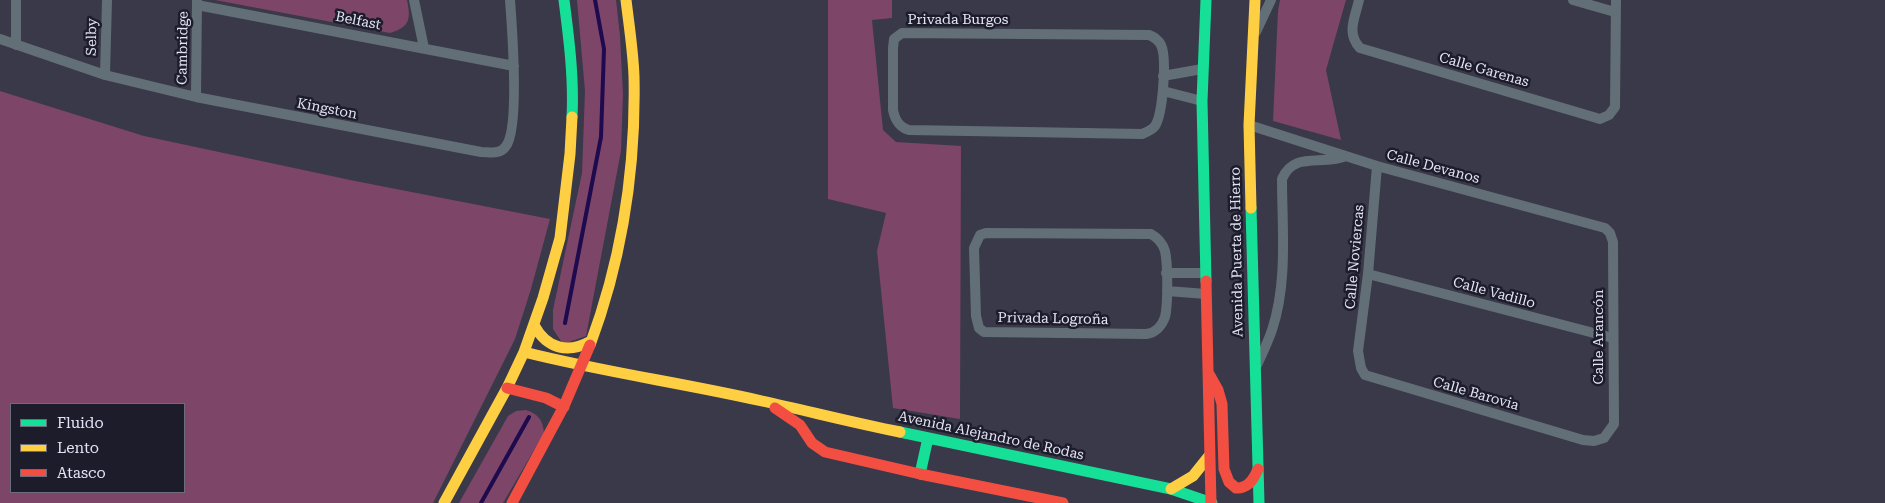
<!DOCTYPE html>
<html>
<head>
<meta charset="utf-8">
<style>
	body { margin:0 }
	#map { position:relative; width:1885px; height:503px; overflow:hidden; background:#393949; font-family:"Roboto Serif",serif }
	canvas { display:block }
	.legend { position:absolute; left:10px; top:403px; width:175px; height:90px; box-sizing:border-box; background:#1c1c2a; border:1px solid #6c6c7c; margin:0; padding:6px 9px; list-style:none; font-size:15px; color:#e4e4f8 }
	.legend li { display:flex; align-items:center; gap:10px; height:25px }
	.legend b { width:25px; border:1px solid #6c6c7c }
</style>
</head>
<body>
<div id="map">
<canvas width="1885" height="503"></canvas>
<ul class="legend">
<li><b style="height:6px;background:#16e098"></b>Fluido</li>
<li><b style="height:6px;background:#ffcf43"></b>Lento</li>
<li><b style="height:6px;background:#f24e42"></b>Atasco</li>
</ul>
</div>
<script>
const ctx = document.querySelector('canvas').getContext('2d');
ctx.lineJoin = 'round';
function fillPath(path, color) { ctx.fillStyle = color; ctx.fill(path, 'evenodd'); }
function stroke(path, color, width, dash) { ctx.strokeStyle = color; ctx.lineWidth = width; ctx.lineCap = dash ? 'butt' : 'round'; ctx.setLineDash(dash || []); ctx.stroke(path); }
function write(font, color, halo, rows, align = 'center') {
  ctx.font = font + ' "Roboto Serif",serif'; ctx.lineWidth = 5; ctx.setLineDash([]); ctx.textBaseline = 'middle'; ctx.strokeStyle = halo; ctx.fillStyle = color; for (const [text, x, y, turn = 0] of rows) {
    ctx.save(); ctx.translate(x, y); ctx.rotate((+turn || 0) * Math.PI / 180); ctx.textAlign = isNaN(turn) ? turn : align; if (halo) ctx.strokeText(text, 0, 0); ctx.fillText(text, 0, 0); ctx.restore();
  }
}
fillPath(new Path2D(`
	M215 0H407C411 19 410 27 390 33Z
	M577 0H616L620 36 623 94 621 151 586 336 563 344 553 329V310L582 173 585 91Z
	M828 0H892V18L872 20 883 130 896 142 961 146 960 419 893 408 877 251 886 213 828 199Z
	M1280 0H1346L1326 70 1341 140 1273 121 1278 11Z
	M0 91 144 136 355 181 550 219 531 289 515 339 433 503H0ZM11 404H184V492H11Z
	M526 410C538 414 543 420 544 433L503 503H459L508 416 516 411Z`), '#7d4568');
stroke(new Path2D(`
	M565 323 601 137 604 49 595 0
	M481 503 529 417`), '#1e0a4e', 4);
stroke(new Path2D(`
	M414 0 424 48
	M1359 0C1355 18 1346 33 1360 48L1600 119 1609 115 1615 107 1616 0
	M1573 0 1615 12
	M197 5 514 66
	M1256 32 1271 0
	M902 33 1149 35C1154 37 1158 39 1161 45 1167 57 1163 114 1155 126 1152 130 1147 132 1142 134L909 130C899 127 895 120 893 110V48L894 39Z
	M0 39 105 75 196 97 481 152C491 152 500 155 506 146 520 128 512 27 510 0
	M16 45V0
	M105 75 107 0
	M1163 76 1202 69
	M1163 91 1202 101
	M196 97 197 0
	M1249 125 1377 166 1605 228 1610 233 1613 242 1614 424 1604 438 1594 441 1583 440 1365 375 1361 368 1358 351 1368 274 1377 166
	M986 233 1151 234C1158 238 1163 244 1165 251 1168 264 1168 305 1165 317 1162 326 1155 333 1146 334L984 332 979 328 976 316 974 248 980 235Z
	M1166 273H1205
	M1368 274 1613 338
	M1167 291 1206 294
	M1257 365C1262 354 1268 342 1272 330 1288 282 1282 228 1282 179 1294 151 1321 166 1346 156`), '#636f76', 10);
stroke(new Path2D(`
	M564 0C569 39 574 78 572 117
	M1206 0 1202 101 1206 281
	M1251 208 1259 503
	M900 432 1171 489 1212 503
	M920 474 928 438`), '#16e098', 11);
stroke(new Path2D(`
	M1251 208 1249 125 1255 0
	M534 325C547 349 568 354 591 341
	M590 345C622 259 636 167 634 76 633 50 629 25 626 0
	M524 352C603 372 683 383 762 401 808 411 854 423 900 432
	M1171 489 1193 476 1209 456
	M444 503 507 388 524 352 543 298 560 238 570 154 572 117`), '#ffcf43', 11);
stroke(new Path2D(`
	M1206 281 1211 503
	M1209 374 1218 390 1222 404 1224 469 1229 482 1236 488C1248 489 1254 479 1258 469
	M507 388 546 398 564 407
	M775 408 800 425 812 443 825 452 920 474 1063 503
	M512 503 564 406 590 345`), '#f24e42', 11);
write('14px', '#e4e4f8', '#1c1c2a', [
	["Privada Burgos",958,20],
	["Belfast",358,21,11],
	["Selby",92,37,-89],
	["Cambridge",183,48,-89],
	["Calle Garenas",1484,70,16],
	["Kingston",327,109,11],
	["Calle Devanos",1433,167,15],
	["Avenida Puerta de Hierro",1237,252,-91],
	["Calle Noviercas",1355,257,-85],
	["Calle Vadillo",1494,293,15],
	["Privada Logroña",1053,319,1],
	["Calle Arancón",1599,337,-90],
	["Calle Barovia",1476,394,16],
	["Avenida Alejandro de Rodas",991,436,12]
]);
</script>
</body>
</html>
